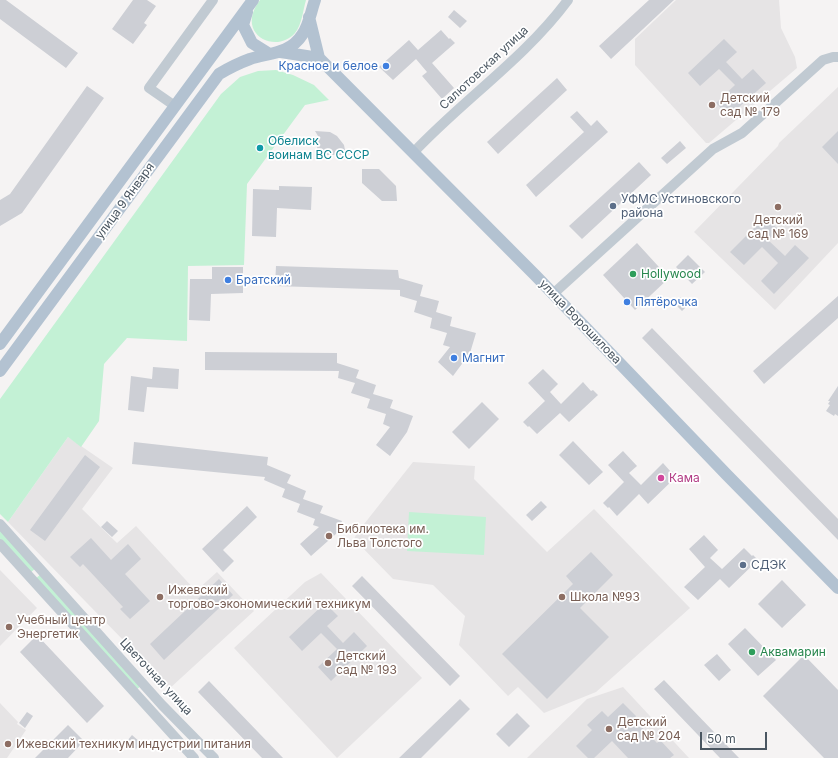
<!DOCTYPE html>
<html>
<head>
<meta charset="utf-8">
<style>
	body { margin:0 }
	#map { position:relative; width:838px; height:758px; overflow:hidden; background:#f5f3f3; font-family:Inter,sans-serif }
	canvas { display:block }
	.scale { position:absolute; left:700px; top:732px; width:67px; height:18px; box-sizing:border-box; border:2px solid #4a5661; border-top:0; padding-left:5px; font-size:12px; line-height:14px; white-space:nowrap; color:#4a5661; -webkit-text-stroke:3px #fff; paint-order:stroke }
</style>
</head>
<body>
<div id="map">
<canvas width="838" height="758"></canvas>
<div class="scale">50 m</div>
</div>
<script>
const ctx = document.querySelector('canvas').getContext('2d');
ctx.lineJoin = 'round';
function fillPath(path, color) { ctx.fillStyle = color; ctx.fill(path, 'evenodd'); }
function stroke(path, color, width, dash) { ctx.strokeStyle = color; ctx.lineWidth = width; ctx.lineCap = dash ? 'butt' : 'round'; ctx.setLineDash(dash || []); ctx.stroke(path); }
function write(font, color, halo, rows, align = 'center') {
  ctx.font = font + ' Inter,sans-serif'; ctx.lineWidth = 3.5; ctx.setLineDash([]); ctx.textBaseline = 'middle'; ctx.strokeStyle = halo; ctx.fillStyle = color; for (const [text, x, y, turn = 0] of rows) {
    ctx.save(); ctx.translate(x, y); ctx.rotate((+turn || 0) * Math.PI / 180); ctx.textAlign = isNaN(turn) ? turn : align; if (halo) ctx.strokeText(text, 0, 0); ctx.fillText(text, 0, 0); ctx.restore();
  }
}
fillPath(new Path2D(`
	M676 0H779L781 28 795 57 797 68 709 143H706L635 65V39Z
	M838 87V243L775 310 694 232 778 146 779 143Z
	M68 437 113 468 82 509 117 543 136 526 196 591 217 572 254 611 169 689 125 642 8 522Z
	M413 462 475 466 474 479 547 552 594 509 690 608 596 692 544 713 518 687 508 696 459 645 465 616 433 585 393 579 354 539 357 533Z
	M0 570 37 608 0 646Z
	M321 573 422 678 337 758 234 648 305 582Z
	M623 687 689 758H527L587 699Z
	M0 703 18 722 17 724 26 730 7 758H0Z`), '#e6e4e5');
fillPath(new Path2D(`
	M260 0H306C303 10 302 24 295 33 276 55 234 34 260 0Z
	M276 70 293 75 314 85 329 100 305 105 247 184 244 265 188 266 187 341 127 338 104 364 99 421 81 447 68 437 8 522 0 514V399L221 94 240 77 258 71Z
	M409 512 486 517 484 555 407 551Z
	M0 528 36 568 30 573 0 540Z
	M41 574 142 685 135 691 35 579Z`), '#c3f1d5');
fillPath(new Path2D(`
	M0 0H6L78 53 66 68 0 19Z
	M133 0H147L156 6 144 23 147 25 133 44 112 29Z
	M649 0H674L611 59 599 46Z
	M454 10 467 21 460 28 448 17Z
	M441 30 449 39 450 38 455 43 432 63 454 88 442 99 422 76 427 72 416 59 393 80 379 67 409 40 418 50Z
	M724 39 737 52 726 62 742 79 753 69 766 83 729 116 716 103 735 85 719 69 700 86 688 73Z
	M557 78 567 90 498 154 487 142Z
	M87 86 104 98 22 213 0 226V200L10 194Z
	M577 111 591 126 597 120 608 132 536 197 526 185 584 132 570 117Z
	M315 131 330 132 337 136 344 145 346 155H327L324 154 320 150 317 149 318 136Z
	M838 131V164L822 147Z
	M680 141 686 148 667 164 661 158Z
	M639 162 651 175 582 239 569 226Z
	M362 169H379L396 186 397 201H382L362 183Z
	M279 186 312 187 311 210 277 208 276 237 252 236 253 189 279 190Z
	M765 217 779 230 768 240 785 256 795 245 809 258 774 294 761 281 778 263 762 247 744 265 730 252Z
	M637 243 669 278 635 310 603 275Z
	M688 255 705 272 692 284 676 267Z
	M276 266 398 270 399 278 423 285 420 296 439 301 436 312 452 317 450 326 476 333 470 353 453 376 438 362 450 347 443 345 447 333 430 328 432 318 414 312 417 301 400 296V290L275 286Z
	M212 267H243V293L211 294 210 321 189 320 190 279H212Z
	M838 296V318L764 384 753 371Z
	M680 297 688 305 682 311 674 303Z
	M652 328 838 519V540L642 338Z
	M205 352 337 353V363L359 370 356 378 376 385 373 394 393 400 390 408 413 416 407 432 390 456 376 445 390 427 383 424 386 414 367 408 370 399 351 393 355 383 338 378 339 371 205 370Z
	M153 367 179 369 178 389 147 387 144 412 128 410 131 376 152 379Z
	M543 369 558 384 550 392 561 404 583 382 591 391 593 390 598 395 569 422 560 413 537 434 529 426 528 427 523 422 545 401 528 383Z
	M838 386V416L835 414 834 416 826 411 830 405 828 404 830 401H828Z
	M482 402 499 419 469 449 452 432Z
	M573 441 603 472 589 485 559 455Z
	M134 442 268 457 267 465 291 475 287 483 306 491 303 499 323 506 320 513 342 521 337 533 311 556 300 544 319 527 313 525 315 519 297 512 300 504 282 497 285 489 264 480 265 477 132 464Z
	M623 451 637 466 629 473 641 485 663 463 671 472 672 471 677 476 648 504 639 494 617 516 609 507 608 508 603 503 624 482 608 465Z
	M85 455 100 467 45 541 30 530Z
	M541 501 547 507 532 521 526 515Z
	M247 506 257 517 223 550 234 561 223 572 202 549Z
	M107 521 118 531 112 537 101 527Z
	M704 535 718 550 710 558 722 569 744 548 752 556 753 555 758 560 729 588 720 579 698 600 684 587 705 567 689 549Z
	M91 538 111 560 128 544 141 559 125 574 150 601 130 619 120 609 123 607 83 564 80 567 70 557Z
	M591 552 613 575 580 608 609 637 547 699 502 654 573 584 566 576Z
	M362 576 460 676 450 686 352 586Z
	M219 579 233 595 164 660 150 644Z
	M782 580 806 605 782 628 758 604Z
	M325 603 338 616 327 626 343 643 354 632 367 646 331 681 318 667 337 649 321 633 302 651 289 637Z
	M745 628 776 660 758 676 728 644Z
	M37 635 104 706 87 723 20 652Z
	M717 654 731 670 719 681 704 665Z
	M804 655 838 690V758H824L763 696Z
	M664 680 739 758H720L654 689Z
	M209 681 283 758H262L198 692Z
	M460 699 470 709 421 758H399Z
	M623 703 636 716 634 719 657 743 660 740 674 755 670 758H628L612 741 594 758H588L576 746 592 730 587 725 602 711 608 717Z
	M27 712 33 716 25 728 19 723Z
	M517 713 530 726 509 747 496 734Z
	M68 725 84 741 68 758H35Z
	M132 735 141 743 136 749 127 741Z`), '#cdcfd5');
stroke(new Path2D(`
	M175 106 149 88 213 0
	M414 152C463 100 525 58 568 0
	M553 294 713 149 742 133 823 60 833 57H838
	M0 524 162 705 214 758
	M0 544 194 758`), '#c1cad2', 10);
stroke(new Path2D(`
	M247 12 243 25 252 43 268 53
	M309 17 319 58 536 276 727 475 838 588
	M281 52 319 58
	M0 344 253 0
	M0 371 219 74C229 68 239 63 250 59 268 53 290 54 302 35 309 26 311 11 315 0`), '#b3c2d1', 12);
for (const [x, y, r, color] of [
	[386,66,4,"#3f7fe0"],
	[712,105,4,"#8d6e63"],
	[260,148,4,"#0f9aa8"],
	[613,206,4,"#5c6f8a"],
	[778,207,4,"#8d6e63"],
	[633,274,4,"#2e9e5b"],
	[228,280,4,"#3f7fe0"],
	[627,302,4,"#3f7fe0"],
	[454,358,4,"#3f7fe0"],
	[661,478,4,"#d1479c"],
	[329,536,4,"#8d6e63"],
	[743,565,4,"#5c6f8a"],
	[160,597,4,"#8d6e63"],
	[562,597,4,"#8d6e63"],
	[9,627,4,"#8d6e63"],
	[752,652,4,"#2e9e5b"],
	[328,663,4,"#8d6e63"],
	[609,729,4,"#8d6e63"],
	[8,744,4,"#8d6e63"]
]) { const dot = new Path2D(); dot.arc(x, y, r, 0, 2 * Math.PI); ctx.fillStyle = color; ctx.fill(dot); stroke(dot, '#fff', 1.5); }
write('12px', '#366cbe', '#fff', [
	["Красное и белое",378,66,"right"],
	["Братский",236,280],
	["Пятёрочка",635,302],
	["Магнит",462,358]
], 'left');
write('12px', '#4a5661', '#fff', [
	["Салютовская улица",484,68,-43],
	["улица 9 Января",125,201,-54],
	["улица Ворошилова",580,322,46],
	["Цветочная улица",156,677,47]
]);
write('12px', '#785e54', '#fff', [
	["Детский",720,98],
	["сад № 179",720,112],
	["Детский",778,220,"center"],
	["сад № 169",778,234,"center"],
	["Библиотека им.",337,529],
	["Льва Толстого",337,543],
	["Ижевский",168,590],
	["торгово-экономический техникум",168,604],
	["Школа №93",570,597],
	["Учебный центр",17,620],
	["Энергетик",17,634],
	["Детский",336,656],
	["сад № 193",336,670],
	["Детский",617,722],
	["сад № 204",617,736],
	["Ижевский техникум индустрии питания",16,744]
], 'left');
write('12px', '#0d838f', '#fff', [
	["Обелиск",268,141],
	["воинам ВС СССР",268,155]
], 'left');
write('12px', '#4e5e75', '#fff', [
	["УФМС Устиновского",621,199],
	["района",621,213],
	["СДЭК",751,565]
], 'left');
write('12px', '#27864d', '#fff', [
	["Hollywood",641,274],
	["Аквамарин",760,652]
], 'left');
write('12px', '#b23c85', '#fff', [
	["Кама",669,478]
], 'left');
</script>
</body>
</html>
